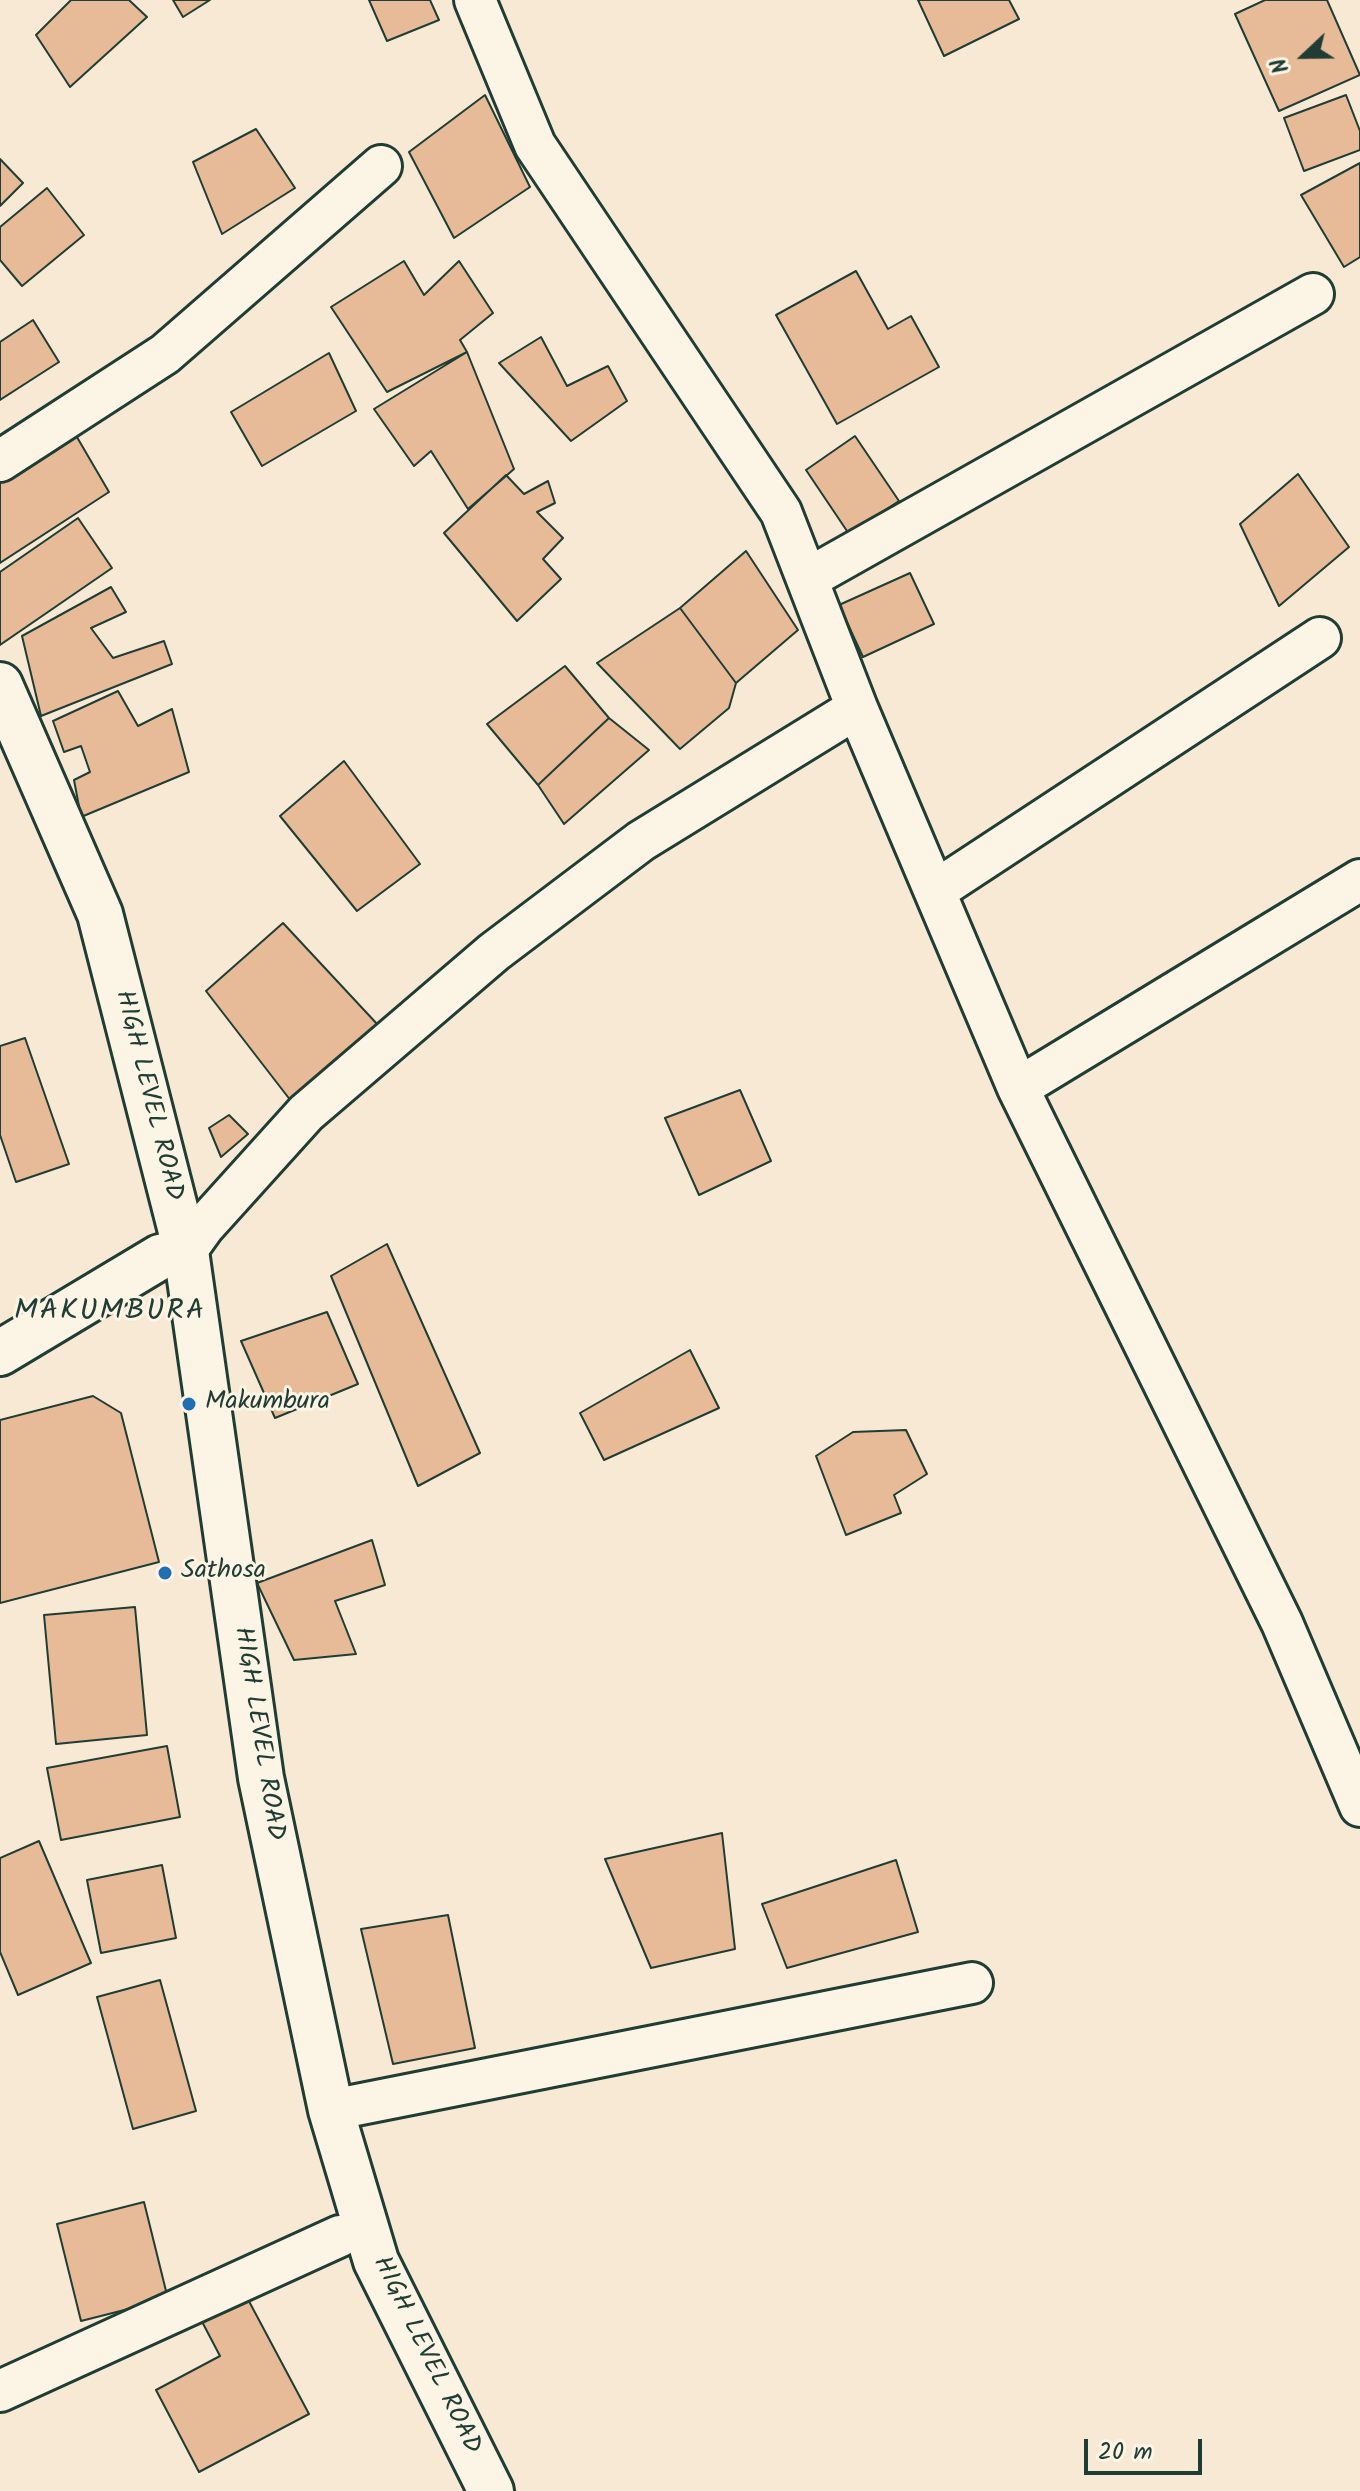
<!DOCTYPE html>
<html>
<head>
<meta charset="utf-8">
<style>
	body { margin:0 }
	#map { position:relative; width:1360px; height:2491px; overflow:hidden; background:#f8e9d5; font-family:Kalam,sans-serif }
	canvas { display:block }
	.north { position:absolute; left:1264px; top:16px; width:80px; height:80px; -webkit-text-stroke:6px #fcf5e5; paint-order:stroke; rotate:248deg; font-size:22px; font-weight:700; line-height:32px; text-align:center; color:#1f3d34 }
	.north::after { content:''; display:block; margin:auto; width:28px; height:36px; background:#1f3d34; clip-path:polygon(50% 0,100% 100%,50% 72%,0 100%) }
	.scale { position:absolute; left:1084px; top:2439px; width:118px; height:36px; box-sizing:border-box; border:4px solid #1f3d34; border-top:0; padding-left:10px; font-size:24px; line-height:28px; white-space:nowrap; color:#1f3d34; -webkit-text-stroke:6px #fcf5e5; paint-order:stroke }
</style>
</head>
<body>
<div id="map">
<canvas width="1360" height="2491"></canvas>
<div class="north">N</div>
<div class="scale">20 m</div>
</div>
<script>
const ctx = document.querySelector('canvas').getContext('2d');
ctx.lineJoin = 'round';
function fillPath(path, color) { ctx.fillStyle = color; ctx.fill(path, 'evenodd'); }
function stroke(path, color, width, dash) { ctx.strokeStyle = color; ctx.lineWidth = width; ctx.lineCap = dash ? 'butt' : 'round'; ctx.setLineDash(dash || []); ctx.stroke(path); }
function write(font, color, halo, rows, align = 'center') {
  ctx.font = font + ' Kalam,sans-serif'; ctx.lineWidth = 6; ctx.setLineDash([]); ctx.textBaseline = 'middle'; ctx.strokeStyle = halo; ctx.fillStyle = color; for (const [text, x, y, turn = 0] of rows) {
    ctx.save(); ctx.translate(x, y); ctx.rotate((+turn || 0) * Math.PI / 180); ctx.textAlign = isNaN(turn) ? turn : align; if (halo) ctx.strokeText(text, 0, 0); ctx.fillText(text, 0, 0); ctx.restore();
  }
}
const building = new Path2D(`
	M71 0H129L147 17 70 87 36 35Z
	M173 0H210L183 17Z
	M369 0H430L439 20 387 41Z
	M918 0H1009L1019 19 944 56Z
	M1265 0H1327L1360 75 1279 111 1235 14Z
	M485 95 530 187 454 238 409 152Z
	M1346 95 1360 131V150L1304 171 1284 118Z
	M256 129 295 188 222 234 193 162Z
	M0 159 23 183 0 206Z
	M1360 163V257L1344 267 1301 195Z
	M47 188 84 235 22 286 0 260V227Z
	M404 261 424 295 459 261 493 313 460 340 467 352 387 392 331 307Z
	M856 271 888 329 911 316 939 367 837 424 776 315Z
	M33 320 59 362 0 400V342Z
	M541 337 567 386 608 366 627 401 571 441 499 363Z
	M467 352 514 469 468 509 431 451 414 466 374 409Z
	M329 353 356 411 262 466 231 412Z
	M74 432 109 492 0 563V479Z
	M855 436 899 501 849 534 806 470Z
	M1298 474 1349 547 1279 606 1240 524Z
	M506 475 524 494 548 481 555 503 537 512 563 538 543 559 561 579 517 621 444 533Z
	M78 518 112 568 0 645V572Z
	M746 551 798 630 736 683 680 608Z
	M910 573 934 624 863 657 839 605Z
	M111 587 126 612 91 628 113 658 164 641 172 664 41 716 22 636Z
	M680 608 736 683 729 708 680 749 597 663Z
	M565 666 609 718 538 785 487 724Z
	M118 691 138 726 172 709 189 772 81 817 74 780 90 772 81 746 64 752 53 721Z
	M609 718 649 750 564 824 538 785Z
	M344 761 420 864 357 911 280 816Z
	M283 923 378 1025 291 1101 206 991Z
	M25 1038 69 1164 16 1182 0 1135V1046Z
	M740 1090 771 1161 699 1195 665 1118Z
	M229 1115 248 1134 221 1157 209 1128Z
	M387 1244 480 1453 418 1486 331 1276Z
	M327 1312 358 1384 275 1418 241 1341Z
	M690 1350 719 1408 604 1460 580 1413Z
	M93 1396 121 1413 159 1562 0 1603V1420Z
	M906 1430 927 1474 894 1495 901 1513 846 1535 816 1456 853 1432Z
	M372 1540 385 1585 335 1601 356 1654 294 1660 257 1583Z
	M135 1607 147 1735 56 1744 44 1615Z
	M167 1746 180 1817 61 1840 47 1768Z
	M722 1833 735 1949 651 1968 605 1859Z
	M39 1841 91 1963 18 1995 0 1952V1858Z
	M896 1860 918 1932 787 1968 762 1904Z
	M162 1865 176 1938 101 1953 87 1880Z
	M448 1915 475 2048 393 2064 361 1929Z
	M160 1980 196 2111 133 2129 97 1997Z
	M144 2202 168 2299 81 2321 57 2224Z
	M243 2290 309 2414 199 2472 156 2390 220 2356 198 2314Z`);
fillPath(building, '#e7bb97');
stroke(building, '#1f3d34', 2);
const minor = new Path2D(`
	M0 461 165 354 381 166
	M807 579 1313 294
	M857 708 1018 1088 1360 880
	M935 891 1320 638
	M1018 1088 1282 1623 1360 1806
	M186 1251 204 1226 306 1113 494 952 641 841 857 708 781 512 535 145 475 0
	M331 2110 972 1983
	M0 2391 340 2236`);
const tertiary = new Path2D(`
	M0 1353 160 1257 186 1251`);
const trunk = new Path2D(`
	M0 685 100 914 186 1251 261 1778 331 2110 376 2261 491 2491`);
stroke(minor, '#1f3d34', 46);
stroke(tertiary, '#1f3d34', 50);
stroke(trunk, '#1f3d34', 50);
stroke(minor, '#fcf5e5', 40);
stroke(tertiary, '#fcf5e5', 44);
stroke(trunk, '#fcf5e5', 44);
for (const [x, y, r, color] of [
	[189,1404,8,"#1f6fb2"],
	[165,1573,8,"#1f6fb2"]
]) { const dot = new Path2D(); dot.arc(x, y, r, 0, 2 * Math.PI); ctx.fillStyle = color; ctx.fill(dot); stroke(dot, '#fcf5e5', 3); }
write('26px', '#1f3d34', '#fcf5e5', [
	["HIGH LEVEL ROAD",147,1096,76],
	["HIGH LEVEL ROAD",257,1734,81],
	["HIGH LEVEL ROAD",425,2356,64]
]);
write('26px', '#1f3d34', '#fcf5e5', [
	["Makumbura",205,1404],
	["Sathosa",181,1573]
], 'left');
ctx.letterSpacing = '2px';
write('30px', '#1f3d34', '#fcf5e5', [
	["MAKUMBURA",110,1314]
]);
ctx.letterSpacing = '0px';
</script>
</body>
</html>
